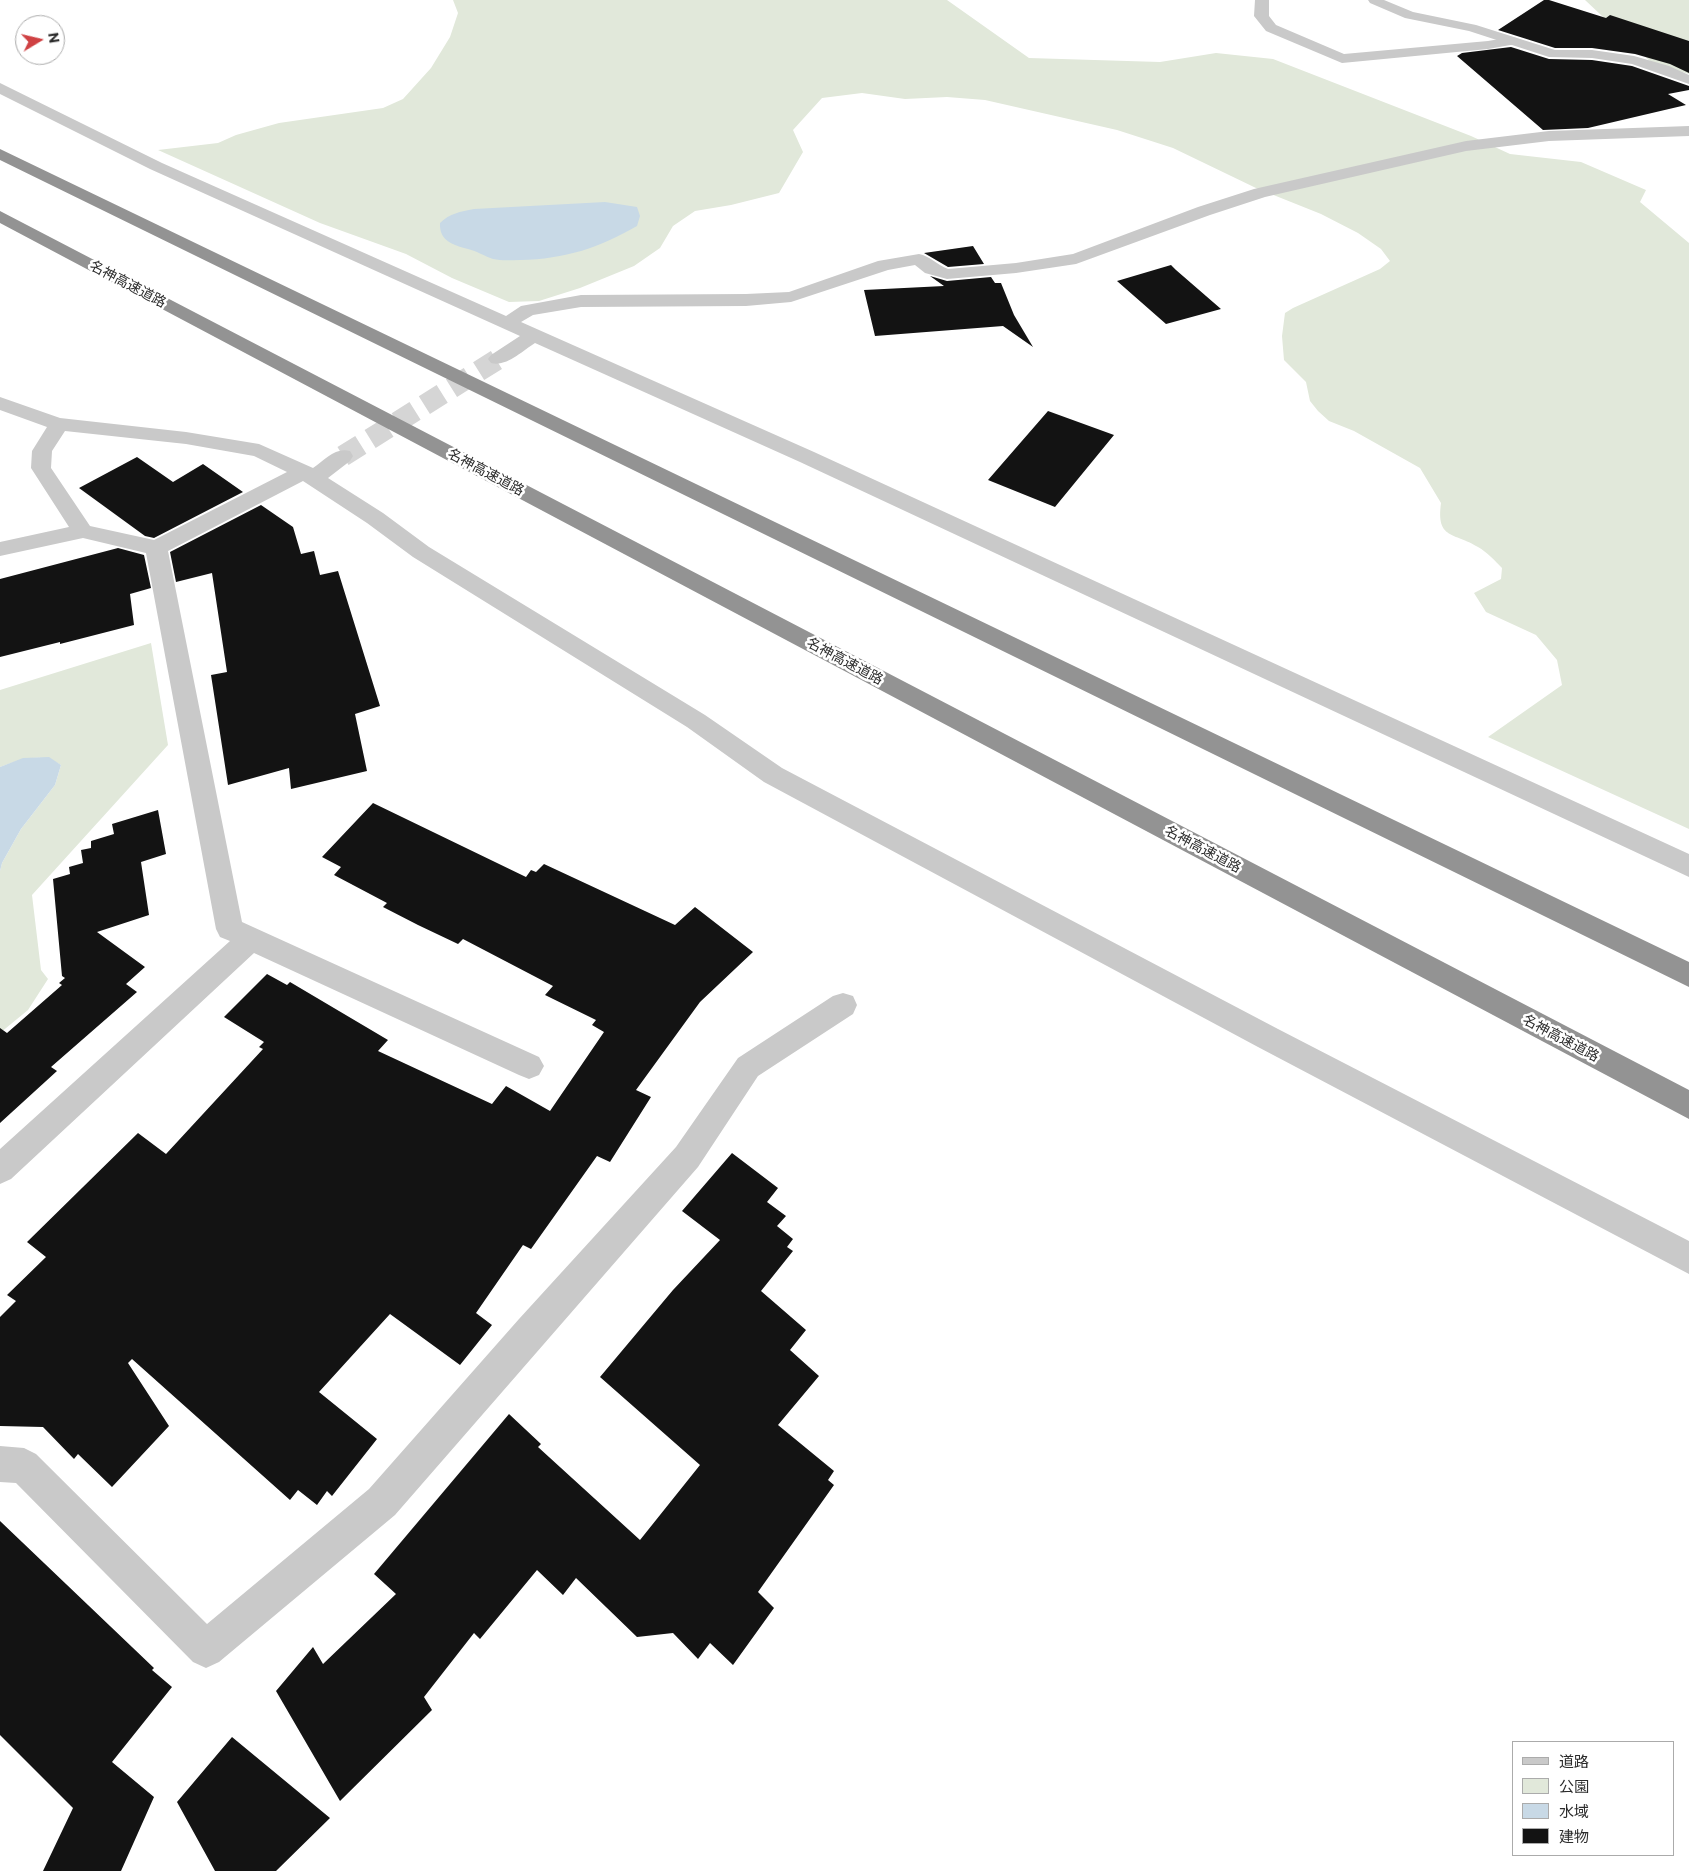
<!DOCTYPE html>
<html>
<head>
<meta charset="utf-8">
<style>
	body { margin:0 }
	#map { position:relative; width:1689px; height:1871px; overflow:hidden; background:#fff; font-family:Commissioner,"Noto Sans JP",sans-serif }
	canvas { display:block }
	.legend { position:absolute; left:1512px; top:1741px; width:162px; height:115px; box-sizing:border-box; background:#fff; border:1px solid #ababab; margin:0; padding:6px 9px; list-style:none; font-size:15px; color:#2c2c2c }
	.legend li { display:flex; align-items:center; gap:10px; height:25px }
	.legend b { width:25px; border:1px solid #ababab }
	.north { position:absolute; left:15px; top:15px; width:50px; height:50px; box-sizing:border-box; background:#fff; border:1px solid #ababab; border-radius:50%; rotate:81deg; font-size:14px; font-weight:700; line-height:20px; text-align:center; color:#2c2c2c }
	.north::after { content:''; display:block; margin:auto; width:18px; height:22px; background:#cf4143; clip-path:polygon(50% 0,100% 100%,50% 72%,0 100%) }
</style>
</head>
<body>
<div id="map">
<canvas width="1689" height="1871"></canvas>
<ul class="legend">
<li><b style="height:6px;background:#c9c9c9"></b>道路</li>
<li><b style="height:14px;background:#e1e8da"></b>公園</li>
<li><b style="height:14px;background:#c8d9e6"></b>水域</li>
<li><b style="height:14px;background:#131313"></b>建物</li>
</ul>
<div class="north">N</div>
</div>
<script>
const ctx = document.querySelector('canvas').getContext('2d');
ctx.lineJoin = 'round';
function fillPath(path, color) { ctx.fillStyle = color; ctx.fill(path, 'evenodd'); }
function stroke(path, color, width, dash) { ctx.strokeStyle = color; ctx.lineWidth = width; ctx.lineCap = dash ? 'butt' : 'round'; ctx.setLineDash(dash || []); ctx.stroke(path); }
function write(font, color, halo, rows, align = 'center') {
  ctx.font = font + ' Commissioner,"Noto Sans JP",sans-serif'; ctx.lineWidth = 5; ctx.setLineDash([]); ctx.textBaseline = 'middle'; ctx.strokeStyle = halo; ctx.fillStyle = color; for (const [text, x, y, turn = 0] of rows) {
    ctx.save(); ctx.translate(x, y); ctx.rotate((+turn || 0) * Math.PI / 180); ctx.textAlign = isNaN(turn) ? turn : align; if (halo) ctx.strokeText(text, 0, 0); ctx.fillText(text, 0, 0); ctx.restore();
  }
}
fillPath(new Path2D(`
	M453 0H947L1029 58 1160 62 1216 53 1273 59 1471 136 1510 154 1581 162 1646 190 1640 202 1689 243V829L1488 737 1562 685 1557 660 1536 635 1486 612 1474 593 1501 579 1502 568C1495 561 1487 552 1478 547 1454 532 1436 540 1441 503L1420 468 1354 431 1329 421 1318 411 1310 401 1306 382 1284 360 1282 336 1285 313 1293 308 1380 269 1390 261 1381 249 1358 233 1321 214 1256 188 1173 148 1117 130 985 100 947 97 905 99 862 93 822 98 793 130 803 152 779 193 731 205 695 211 673 226 660 248 634 266 580 288 539 301 509 302 452 278 406 254 320 223 158 150 218 143 236 135 279 123 383 108 403 99 431 68 450 37 458 13Z
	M1585 0H1689V74L1652 63Z
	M151 643 168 745 32 895 41 970 48 979 28 1010 0 1033V871L2 863 21 829 55 785 61 765C40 752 22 759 0 767V690Z`), '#e1e8da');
fillPath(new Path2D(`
	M605 202 637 207 640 216 637 226C598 248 566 259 520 260 511 260 502 261 493 259 484 256 477 251 468 249 453 245 439 241 440 223 450 213 460 212 474 209Z
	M49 757 61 765 55 785 21 829 2 863 0 871V767L23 758Z`), '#c8d9e6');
fillPath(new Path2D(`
	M1544 0H1549L1606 18 1610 15 1689 41V73L1670 64 1635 54 1592 48H1555L1498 30Z
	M1511 47 1549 59 1592 60 1632 66 1689 86V90L1668 94 1686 105 1588 128 1543 130 1457 56 1462 53Z
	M973 246 984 264 948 267 924 253Z
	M1171 265 1176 270 1221 309 1166 324 1117 281Z
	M930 276 947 281 991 277 995 283H1001L1014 315 1033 347 1003 326 875 336 864 290 944 286Z
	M1048 411 1114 435 1055 507 988 480Z
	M137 457 173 482 203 464 243 492 154 538 145 536 79 488Z
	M261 505 293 527 301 554 314 551 320 575 338 571 380 706 355 714 367 771 291 789 289 768 228 785 211 675 227 672 212 573 176 582 170 552Z
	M118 548 144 555 151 588 130 594 134 625 60 644V642L0 657V579Z
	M373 803 526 877 531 870 536 872 544 864 675 925 695 907 753 952 700 1002 636 1090 651 1097 610 1162 597 1156 531 1249 523 1245 476 1313 492 1325 460 1365 390 1314 319 1392 377 1439 332 1496 327 1491 317 1505 298 1490 290 1500 132 1359 128 1363 169 1426 112 1487 78 1454 74 1459 43 1427 0 1426V1317L16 1301 7 1295 46 1257 27 1242 138 1133 166 1154 263 1049 259 1047 264 1042 224 1017 267 974 287 985 290 982 388 1040 378 1051 492 1104 506 1086 550 1111 604 1032 592 1025 596 1020 545 995 553 986 463 939 458 944 418 925 383 907 387 903 334 875 341 867 322 857Z
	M158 810 166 854 141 862 149 915 97 932 145 967 126 984 137 992 51 1067 57 1071 0 1123V1028L7 1033 62 985 59 983 65 978 62 976 53 879 70 874 69 867 83 863 81 850 91 848V841L114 834 112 824Z
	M732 1153 778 1188 767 1202 786 1216 777 1226 793 1239 787 1247 793 1251 761 1291 806 1330 790 1350 819 1376 778 1425 834 1471 828 1480 834 1485 758 1592 774 1608 733 1665 710 1643 698 1659 673 1633 637 1637 576 1578 563 1595 537 1570 480 1639 474 1633 424 1697 432 1710 340 1801 276 1691 313 1647 323 1664 396 1594 374 1574 509 1414 541 1444 538 1447 640 1540 700 1465 600 1377 673 1290 720 1240 682 1211Z
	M0 1521 154 1668 152 1670 172 1687 112 1762 154 1797 121 1871H43L73 1808 0 1735Z
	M232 1737 330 1818 276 1871H215L177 1802Z`), '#131313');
stroke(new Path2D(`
	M343 456 498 359`), '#d5d5d5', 21, [21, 11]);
fillPath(new Path2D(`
	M1368 0H1384L1413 12 1476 25 1555 50H1592L1634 56 1669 66 1689 75V84L1632 64 1592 58 1549 57 1469 31 1405 18 1370 3Z`), '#c9c9c9');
fillPath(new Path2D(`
	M1255 0H1269V16L1276 25 1344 54 1488 41 1511 37 1516 38 1518 41 1516 44 1488 49 1342 63 1266 31 1254 16Z
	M0 83 162 163 506 316 521 306 581 295 746 294 789 292 878 261 919 254C930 256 937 265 948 269L1016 263 1073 254 1198 207 1254 189 1466 141 1549 131 1689 126V136L1549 141 1466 151 1265 197 1210 215 1076 264 1016 273 947 279 925 273 915 265 888 270 791 302 746 306 581 307 533 315 521 322 814 452 1689 854V877L800 462 535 343C522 351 507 367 491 363L488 359 491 355 520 336 150 169 0 94Z
	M0 397 60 418 186 432 259 444 313 468C325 460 335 447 350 451L353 456 350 461 328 478 383 513 429 547 705 715 782 768 1278 1029 1689 1241V1274L1258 1047 764 782 687 727 413 557 367 523 303 481 168 551 242 922 539 1057 544 1066 539 1075 529 1079 519 1075 254 953 11 1179 0 1184V1149L230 941 220 937 216 929 146 553 83 538 0 556V542L69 527 31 468 32 451 47 427 0 410ZM65 431 186 444 254 456 287 472 154 540 90 526 51 468 52 451Z
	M843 993 853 996 857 1005 853 1014 758 1076 698 1167 395 1515 219 1662 206 1668 193 1662 16 1483 0 1482V1446L24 1448 36 1454 207 1624 369 1489 519 1319 676 1147 738 1058 833 996Z`), '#c9c9c9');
fillPath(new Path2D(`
	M0 149 1689 962V987L0 160Z
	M0 211 1689 1090V1119L0 223Z`), '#939393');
write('14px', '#2c2c2c', '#fff', [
	["名神高速道路",128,284,28],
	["名神高速道路",486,472,28],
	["名神高速道路",845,661,28],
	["名神高速道路",1203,849,28],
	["名神高速道路",1561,1038,28]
]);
</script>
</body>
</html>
